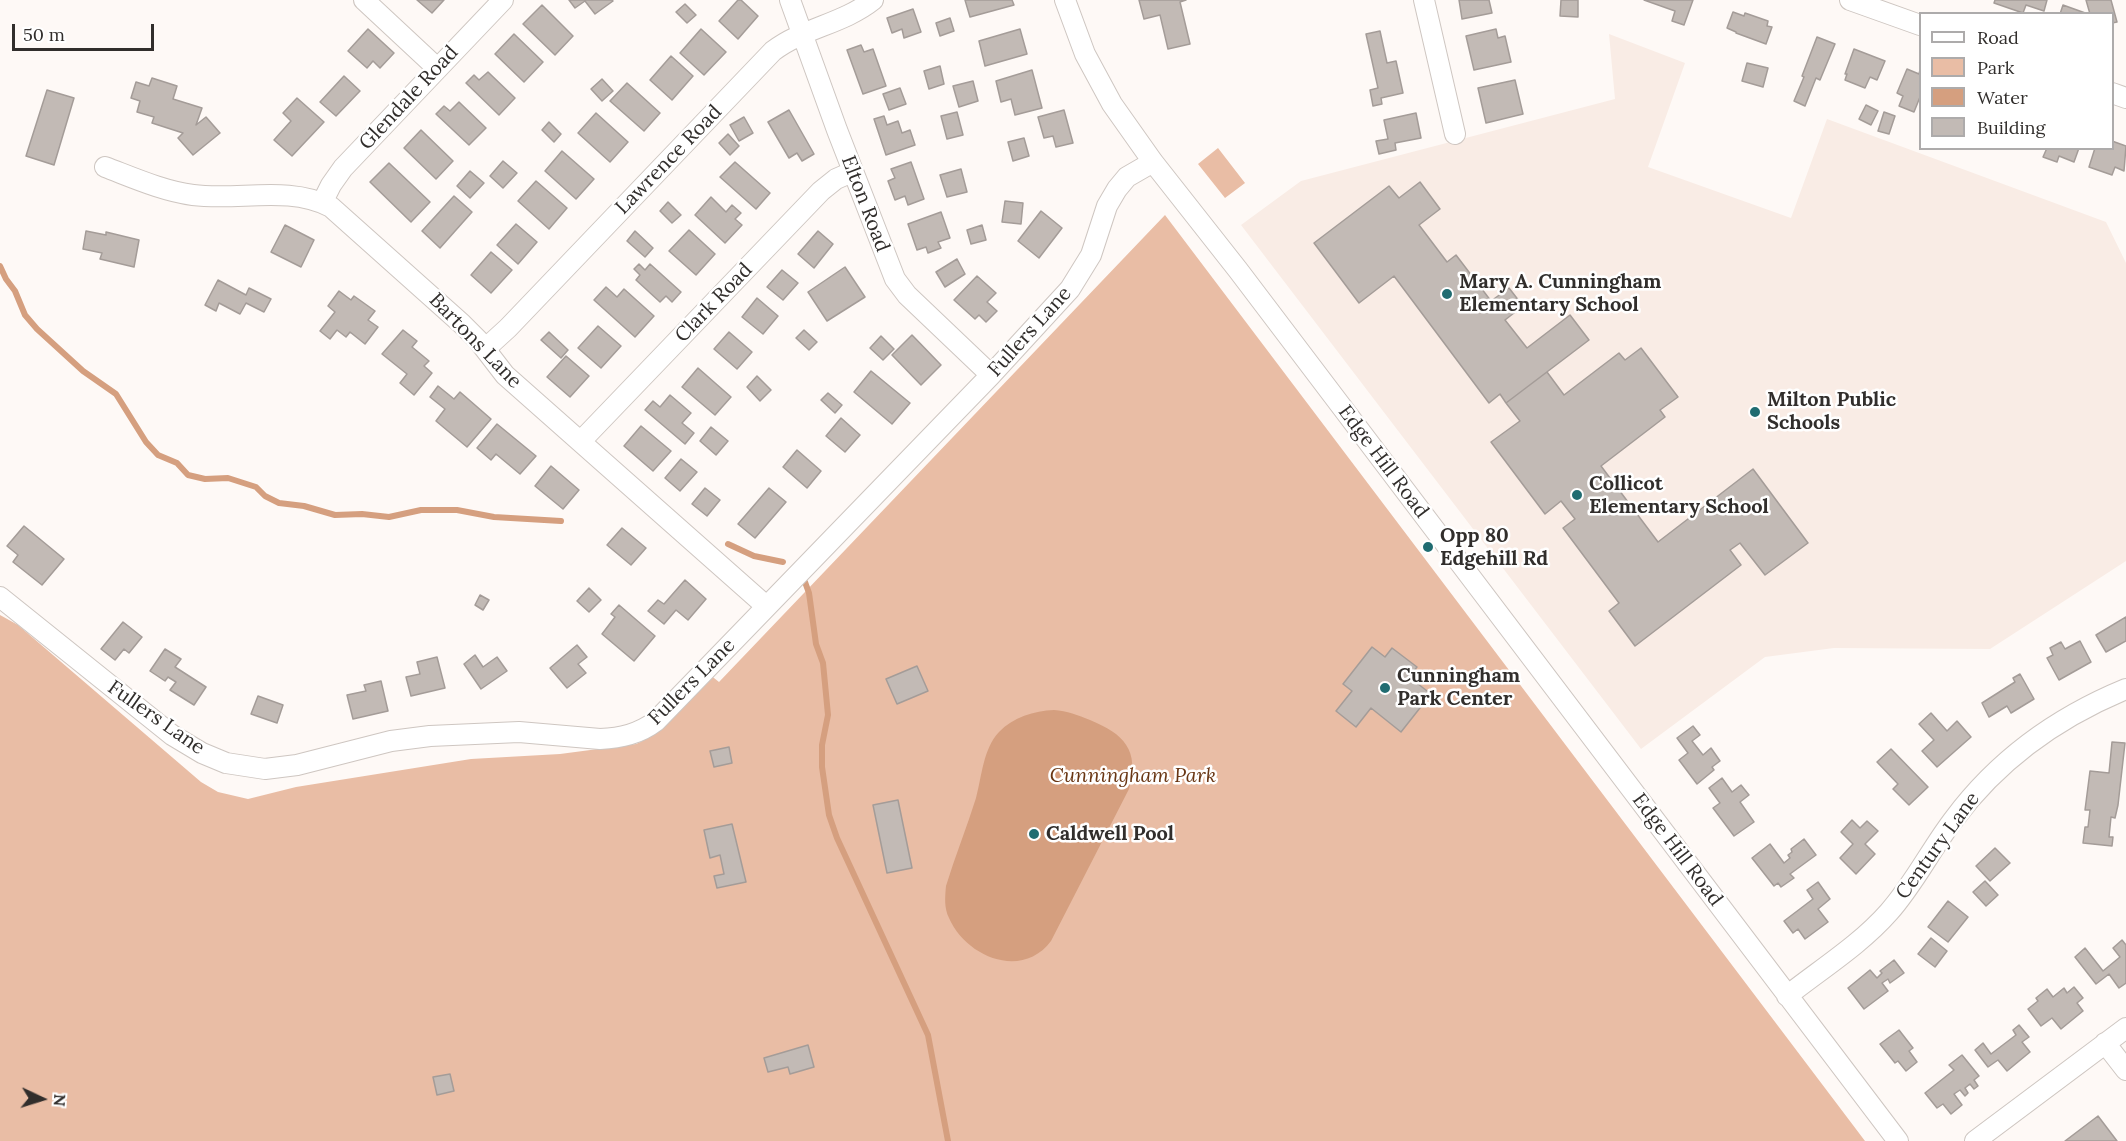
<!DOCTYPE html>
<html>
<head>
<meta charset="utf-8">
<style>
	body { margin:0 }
	#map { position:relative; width:2126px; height:1141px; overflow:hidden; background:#fef9f6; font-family:Lora,serif }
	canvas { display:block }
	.legend { position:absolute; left:1919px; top:12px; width:195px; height:138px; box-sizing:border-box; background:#fff; border:2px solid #adabab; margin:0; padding:8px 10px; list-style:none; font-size:18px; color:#312e2c }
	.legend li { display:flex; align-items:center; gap:12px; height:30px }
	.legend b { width:30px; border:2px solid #adabab }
	.north { position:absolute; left:12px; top:1069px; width:60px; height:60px; -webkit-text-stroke:4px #fff; paint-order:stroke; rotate:94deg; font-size:16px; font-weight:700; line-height:24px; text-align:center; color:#312e2c }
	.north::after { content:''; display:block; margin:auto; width:21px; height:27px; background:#312e2c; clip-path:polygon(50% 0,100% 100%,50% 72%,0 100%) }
	.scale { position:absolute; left:12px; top:24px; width:142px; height:27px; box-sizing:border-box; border:3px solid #312e2c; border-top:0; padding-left:8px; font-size:18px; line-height:21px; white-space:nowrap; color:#312e2c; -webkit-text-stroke:4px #fff; paint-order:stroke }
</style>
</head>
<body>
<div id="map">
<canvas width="2126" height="1141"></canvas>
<ul class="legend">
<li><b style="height:8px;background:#fff"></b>Road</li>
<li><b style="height:16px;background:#e9bda5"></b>Park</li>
<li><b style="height:16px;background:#d59f7f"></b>Water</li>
<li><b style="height:16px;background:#c2bab5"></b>Building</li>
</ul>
<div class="north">N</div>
<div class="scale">50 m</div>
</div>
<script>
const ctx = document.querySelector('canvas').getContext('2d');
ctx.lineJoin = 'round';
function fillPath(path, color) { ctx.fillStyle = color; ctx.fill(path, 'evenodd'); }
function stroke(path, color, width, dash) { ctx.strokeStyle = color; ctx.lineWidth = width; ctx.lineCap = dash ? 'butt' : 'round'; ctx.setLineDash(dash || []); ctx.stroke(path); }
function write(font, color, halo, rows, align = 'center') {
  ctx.font = font + ' Lora,serif'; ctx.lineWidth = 5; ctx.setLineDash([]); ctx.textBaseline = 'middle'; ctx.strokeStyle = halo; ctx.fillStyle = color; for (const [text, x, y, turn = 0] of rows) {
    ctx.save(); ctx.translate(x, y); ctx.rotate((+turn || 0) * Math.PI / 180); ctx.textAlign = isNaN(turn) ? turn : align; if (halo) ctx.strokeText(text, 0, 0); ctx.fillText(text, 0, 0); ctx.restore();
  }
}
fillPath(new Path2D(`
	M1609 34 1685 63 1648 167 1791 218 1827 119 2106 222 2126 263V561L1990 649 1834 648 1765 657 1641 749 1241 225 1301 181 1615 99Z`), '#f9ece5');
fillPath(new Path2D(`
	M1218 148 1245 183 1225 198 1198 164Z
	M1165 215 1865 1141H0V615L18 625 201 782 218 792 248 799 296 787 471 759 560 754 636 744C667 732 688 699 709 674L719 682Z`), '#e9bda5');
fillPath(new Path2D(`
	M1054 710C1067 711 1078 715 1090 720 1124 734 1140 750 1129 789L1051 941C1022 980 966 957 949 918 944 908 945 897 946 886 955 856 967 827 976 798 982 776 983 749 999 732 1013 717 1034 711 1054 710Z`), '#d59f7f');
stroke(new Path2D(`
	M0 266 6 279 15 291 25 315 37 329 83 371 116 394 146 442 158 455 177 463 188 475 205 479 228 478 256 487 265 496 279 503 304 506 335 515 362 514 389 517 421 510H457L494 517 561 521
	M728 544 754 556 783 562
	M805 582 809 593 816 644 823 663 828 715 822 745V767L829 815 837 838 928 1035 948 1141`), '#d59f7f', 6);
const building = new Path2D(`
	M417 0H444L432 13Z
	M569 0H612L613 1 595 14 585 1 575 8Z
	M738 0H741L758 16 738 39 719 21Z
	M965 0H1012L1014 5 970 17Z
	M1139 0H1186L1180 2 1190 44 1168 49 1160 15 1144 19Z
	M1459 0H1489L1492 13 1462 19Z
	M1561 0H1578V17L1560 16Z
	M1644 0H1693L1684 25 1672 21 1675 11Z
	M1995 0H2047L2044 11 2026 5 2023 13 1994 3Z
	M2086 0H2111L2117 22 2112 23V14H2090Z
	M685 4 696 15 687 23 676 12Z
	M542 5 573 36 555 55 523 24Z
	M2063 5 2088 14H2060Z
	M913 9 921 32 904 38 902 29 892 33 887 18Z
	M1733 12 1744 16 1745 13 1768 21 1767 26 1772 27 1766 44 1736 33V32L1727 28Z
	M950 18 954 31 940 36 936 23Z
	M368 29 394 53 380 68 373 61 367 68 348 51Z
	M701 29 726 52 704 75 680 53Z
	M1020 29 1027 54 985 66 979 41Z
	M1496 29 1498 38 1505 36 1511 62 1474 70 1466 36Z
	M1380 31 1387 63 1396 61 1403 93 1381 98 1382 104 1373 106 1370 90 1378 88 1366 34Z
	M514 34 543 62 524 82 495 54Z
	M1817 37 1835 44 1820 80 1816 78 1805 106 1794 101 1804 77 1802 76Z
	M861 45 864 52 873 49 886 86 863 94 847 50Z
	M1854 49 1885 61 1877 80 1870 77 1865 88 1845 80 1847 74H1845Z
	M671 56 693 76 672 100 650 80Z
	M1747 63 1768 68 1763 87 1742 81Z
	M940 66 944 84 929 89 924 71Z
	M1907 69 1919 74 1920 70V97L1914 112 1899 106 1903 96 1897 93Z
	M1032 70 1042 108 1015 115 1011 99 1001 102 996 81Z
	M488 72 515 98 499 115 466 83 474 75 479 80Z
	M344 76 360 91 336 116 320 102Z
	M152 78 177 86 173 99 202 108 196 125 206 117 220 133 193 155 178 138 183 133 152 123 154 117 137 112 140 101 131 98 136 82 149 86Z
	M602 79 613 91 602 101 591 89Z
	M1515 80 1523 114 1486 123 1478 88Z
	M973 81 978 101 959 107 953 86Z
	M627 83 660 113 644 131 610 101Z
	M900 88 906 104 889 110 883 94Z
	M47 90 74 98 54 165 26 156Z
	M297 98 324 122 292 156 274 140 291 121 283 113Z
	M459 102 486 128 469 145 436 114 444 106 450 111Z
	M1866 105 1878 111 1871 125 1859 119Z
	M789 110 814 154 802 161 797 153 789 158 768 122Z
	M1064 110 1073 143 1056 147 1053 136 1044 138 1038 117Z
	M957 112 963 135 947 139 941 116Z
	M1884 112 1895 116 1889 134 1878 131Z
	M596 113 628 142 610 162 578 133Z
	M1416 113 1421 138 1395 143 1396 150 1379 154 1376 141 1388 139 1384 120Z
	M884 116 887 125 898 121 902 133 910 130 915 145 886 155 874 119Z
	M744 117 753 133 739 141 730 125Z
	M549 122 561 134 554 142 542 130Z
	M421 130 453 161 436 179 404 148Z
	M728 134 739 146 730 155 719 143Z
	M1024 138 1029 156 1013 161 1008 142Z
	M2112 141 2126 146 2124 171 2115 167 2112 175 2089 167 2095 148H2112Z
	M2047 148H2079L2074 162 2059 156 2057 162 2043 157Z
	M562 151 594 179 576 199 545 171Z
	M503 161 517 173 503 188 490 176Z
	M735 162 770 193 756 209 720 177Z
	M911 162 924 199 908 205 905 196 895 200 888 181 895 178 891 169Z
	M389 163 430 202 411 222 370 182Z
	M961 169 967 192 947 197 940 175Z
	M470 171 484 183 470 198 457 186Z
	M536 181 567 208 549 229 518 201Z
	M1420 182 1440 209 1419 225 1447 262 1456 255 1491 301 1509 288 1523 306 1505 320 1527 348 1570 315 1589 340 1506 403 1500 394 1489 403 1394 276 1359 303 1314 243 1389 186 1399 198Z
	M454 196 472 212 440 248 422 231Z
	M711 197 726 212 732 205 741 213 735 219 742 225 725 243 695 215Z
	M1005 201 1023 203 1021 224 1002 222Z
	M668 202 681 215 672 223 660 211Z
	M1041 211 1062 228 1039 258 1018 241Z
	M941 212 950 238 938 242 941 248 928 253 926 247 917 250 908 224Z
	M516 224 537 242 518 264 497 245Z
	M285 225 314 240 301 267 271 252Z
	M982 225 986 240 971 244 967 230Z
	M689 230 715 254 696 275 669 251Z
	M86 231 106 235V232L139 240 134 267 100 259 102 253 83 249Z
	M635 231 653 248 645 257 627 241Z
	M818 231 833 244 814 268 798 254Z
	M491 252 512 270 491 293 471 275Z
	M957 259 965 274 945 287 936 272Z
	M639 264 645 270 650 264 681 292 672 302 666 296 660 302 636 280 640 275 634 269Z
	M845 267 865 297 827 321 808 292Z
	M782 270 798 283 783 300 767 287Z
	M977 276 996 293 987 302 997 311 986 322 979 315 975 319 954 300Z
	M218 280 246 295 249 288 271 299 264 312 246 303 240 314 219 303 216 311 205 305Z
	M606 287 617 297 624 289 654 316 635 337 594 300Z
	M339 291 351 300 354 296 375 311 368 320 378 327 365 344 350 332 346 337 337 330 330 339 320 331 335 312 328 306Z
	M757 298 778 316 763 334 742 317Z
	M598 326 621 346 601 368 578 348Z
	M403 330 417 341 412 347 429 361 424 366 432 373 414 395 400 383 407 374 382 354Z
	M804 330 817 342 809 350 796 338Z
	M549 332 568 350 561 358 541 340Z
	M729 332 752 352 737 369 714 349Z
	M912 335 941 365 921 385 892 355Z
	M881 336 894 349 883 360 870 348Z
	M1641 348 1678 397 1660 410 1665 417 1601 466 1658 542 1753 469 1808 543 1765 575 1740 543 1730 550 1741 565 1635 646 1609 611 1619 603 1563 528 1575 519 1561 501 1545 514 1491 442 1520 421 1506 403 1547 372 1564 395 1619 353 1625 360Z
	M566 356 589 376 570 397 547 377Z
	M698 368 731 397 715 415 682 387Z
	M871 371 910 403 892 424 854 392Z
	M757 376 771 390 760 401 747 387Z
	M438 386 454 399 460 392 491 419 467 447 436 421 445 409 430 397Z
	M828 393 842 405 835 413 821 400Z
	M670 395 691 413 682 423 694 433 685 444 645 410 653 401 660 407Z
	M841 418 860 435 845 452 826 436Z
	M497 424 536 456 520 474 496 454 491 460 477 448Z
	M641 426 671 451 653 471 624 446Z
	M711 427 728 441 716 455 700 441Z
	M797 450 821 471 807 488 783 467Z
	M681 459 697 472 680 491 665 478Z
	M551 466 579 490 563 509 535 486Z
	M705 488 720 500 707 516 692 504Z
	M769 488 786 502 755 538 738 524Z
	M24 526 64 559 42 585 13 562 18 555 7 546Z
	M622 528 646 548 631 565 607 545Z
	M685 580 706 599 688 620 676 610 664 624 648 611 658 600 664 604Z
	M589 588 601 600 589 612 577 601Z
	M480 595 489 600 483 610 475 605Z
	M619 605 655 636 634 661 602 634 615 617 611 614Z
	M2126 617V641L2106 652 2096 635Z
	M123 622 142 637 129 653 124 649 115 660 101 649Z
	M2080 641 2091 662 2059 680 2047 658 2053 655 2050 648 2061 642 2065 649Z
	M577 645 587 657 578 664 586 673 567 688 550 668Z
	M1372 647 1385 657 1392 648 1417 667 1409 677 1431 694 1401 732 1371 708 1356 727 1336 711 1352 691 1343 684Z
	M165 649 181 659 175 667 206 687 194 705 170 690 176 682 168 677 165 681 150 671Z
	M475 655 483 667 497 657 507 671 481 689 464 664Z
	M437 657 445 688 411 696 406 677 420 674 417 662Z
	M917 666 928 691 897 704 886 679Z
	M2020 674 2034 699 2011 713 2007 706 1989 717 1982 703 2015 682 2013 678Z
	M381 681 388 711 353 719 347 695 366 691 364 685Z
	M258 696 283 705 277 723 251 714Z
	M1931 713 1947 731 1957 721 1971 737 1937 767 1922 751 1934 740 1919 724Z
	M1693 726 1700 735 1692 741 1703 755 1711 748 1720 761 1712 767 1714 770 1697 784 1679 760 1688 753 1677 738Z
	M2112 742 2125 743 2118 805 2115 818 2111 817 2109 837H2113L2112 846 2083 843 2085 827H2088L2090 810H2085L2090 771 2109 773Z
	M729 747 732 763 714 767 710 751Z
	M1891 749 1928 787 1909 805 1893 789 1898 784 1877 762Z
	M1722 778 1732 792 1741 785 1749 795 1740 802 1754 822 1734 836 1713 808 1720 803 1709 788Z
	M898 800 912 868 887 873 873 805Z
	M1852 820 1860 828 1867 821 1878 831 1865 844 1875 854 1856 874 1840 858 1853 844 1841 832Z
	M732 824 746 882 717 888 714 876 724 874 720 855 710 858 704 830Z
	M1804 839 1816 855 1790 874 1794 878 1781 887 1778 883 1774 886 1752 858 1770 844 1784 863 1790 858 1788 855 1792 852 1791 849Z
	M1995 848 2010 863 1990 881 1976 866Z
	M1985 881 1998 895 1986 906 1973 892Z
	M1818 882 1830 899 1818 909 1828 922 1805 939 1798 929 1793 933 1784 921 1813 899 1807 890Z
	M1948 901 1968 917 1948 942 1928 927Z
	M1931 938 1947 951 1935 967 1918 954Z
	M2122 940 2126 945V983L2119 988 2109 974 2096 984 2075 957 2085 948 2103 971 2120 957 2113 948Z
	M1894 960 1904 973 1890 983 1888 979 1882 983 1888 991 1864 1009 1848 988 1870 970 1877 978 1882 973 1880 971Z
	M2074 987 2083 998 2077 1003 2083 1011 2061 1029 2052 1018 2041 1026 2028 1009 2038 1001 2036 998 2047 989 2053 997 2064 988 2067 993Z
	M2019 1025 2029 1037 2022 1042 2030 1052 2007 1071 1998 1060 1988 1067 1975 1050 1983 1043 1991 1054 2016 1035 2013 1030Z
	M1899 1030 1913 1048 1909 1051 1917 1062 1906 1071 1898 1061 1895 1063 1880 1044Z
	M808 1045 814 1067 790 1074 788 1067 768 1072 764 1058Z
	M1962 1055 1979 1076 1974 1080 1978 1086 1974 1089 1970 1084 1965 1088 1968 1093 1965 1096 1960 1090 1954 1094 1962 1105 1951 1114 1943 1104 1937 1108 1925 1093 1954 1070 1949 1065Z
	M450 1074 454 1091 437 1095 433 1077Z
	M2098 1116 2117 1141H2065Z`);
fillPath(building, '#c2bab5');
stroke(building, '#a49c98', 1.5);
const minor = new Path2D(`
	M364 0 437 68
	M790 0 837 130 895 279 907 295 991 375
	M1065 0 1085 54 1112 104 1153 162 1238 270 1898 1141
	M1424 0 1455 134
	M1850 0 1920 25
	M2112 93 2126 98
	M105 167C134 178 163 191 193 195 239 201 288 185 331 207L462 324 478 340 505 375 766 606
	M322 203 331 185 343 168 503 0
	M485 349 508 328 773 51C803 28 843 24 873 0
	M581 441 821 191 836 179 852 172
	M0 597 172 735 202 753 226 763 265 769 297 765 391 741 430 736 519 732 600 739C621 738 639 734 656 721L991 375 1070 289 1091 255 1107 206 1117 189 1127 177 1153 162
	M1787 996C1821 969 1860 945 1889 912 1914 884 1931 849 1954 819 1998 760 2058 717 2126 689
	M2105 1043 2126 1070
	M1975 1141 2126 1028`);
stroke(minor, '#cec6c1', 22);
stroke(minor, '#fff', 20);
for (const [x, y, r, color] of [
	[1447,294,6,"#206c71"],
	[1755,412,6,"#206c71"],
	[1577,495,6,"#206c71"],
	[1428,547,6,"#206c71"],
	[1385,688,6,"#206c71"],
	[1034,834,6,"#206c71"]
]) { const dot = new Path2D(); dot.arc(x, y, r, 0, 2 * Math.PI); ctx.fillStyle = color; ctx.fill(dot); stroke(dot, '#fff', 2); }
write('20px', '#312e2c', '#fff', [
	["Glendale Road",409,98,-47],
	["Lawrence Road",669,160,-46],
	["Elton Road",865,204,69],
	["Clark Road",714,303,-46],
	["Fullers Lane",1030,332,-48],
	["Bartons Lane",475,341,46],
	["Edge Hill Road",1383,462,53],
	["Fullers Lane",692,682,-45],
	["Fullers Lane",156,718,35],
	["Century Lane",1938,846,-54],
	["Edge Hill Road",1677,850,53]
]);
write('bold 20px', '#312e2c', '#fff', [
	["Mary A. Cunningham",1459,282],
	["Elementary School",1459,305],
	["Milton Public",1767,400],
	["Schools",1767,423],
	["Collicot",1589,484],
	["Elementary School",1589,507],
	["Opp 80",1440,536],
	["Edgehill Rd",1440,559],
	["Cunningham",1397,676],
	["Park Center",1397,699],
	["Caldwell Pool",1046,834]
], 'left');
write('italic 20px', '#693613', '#fff', [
	["Cunningham Park",1133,776]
]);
</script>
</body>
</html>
